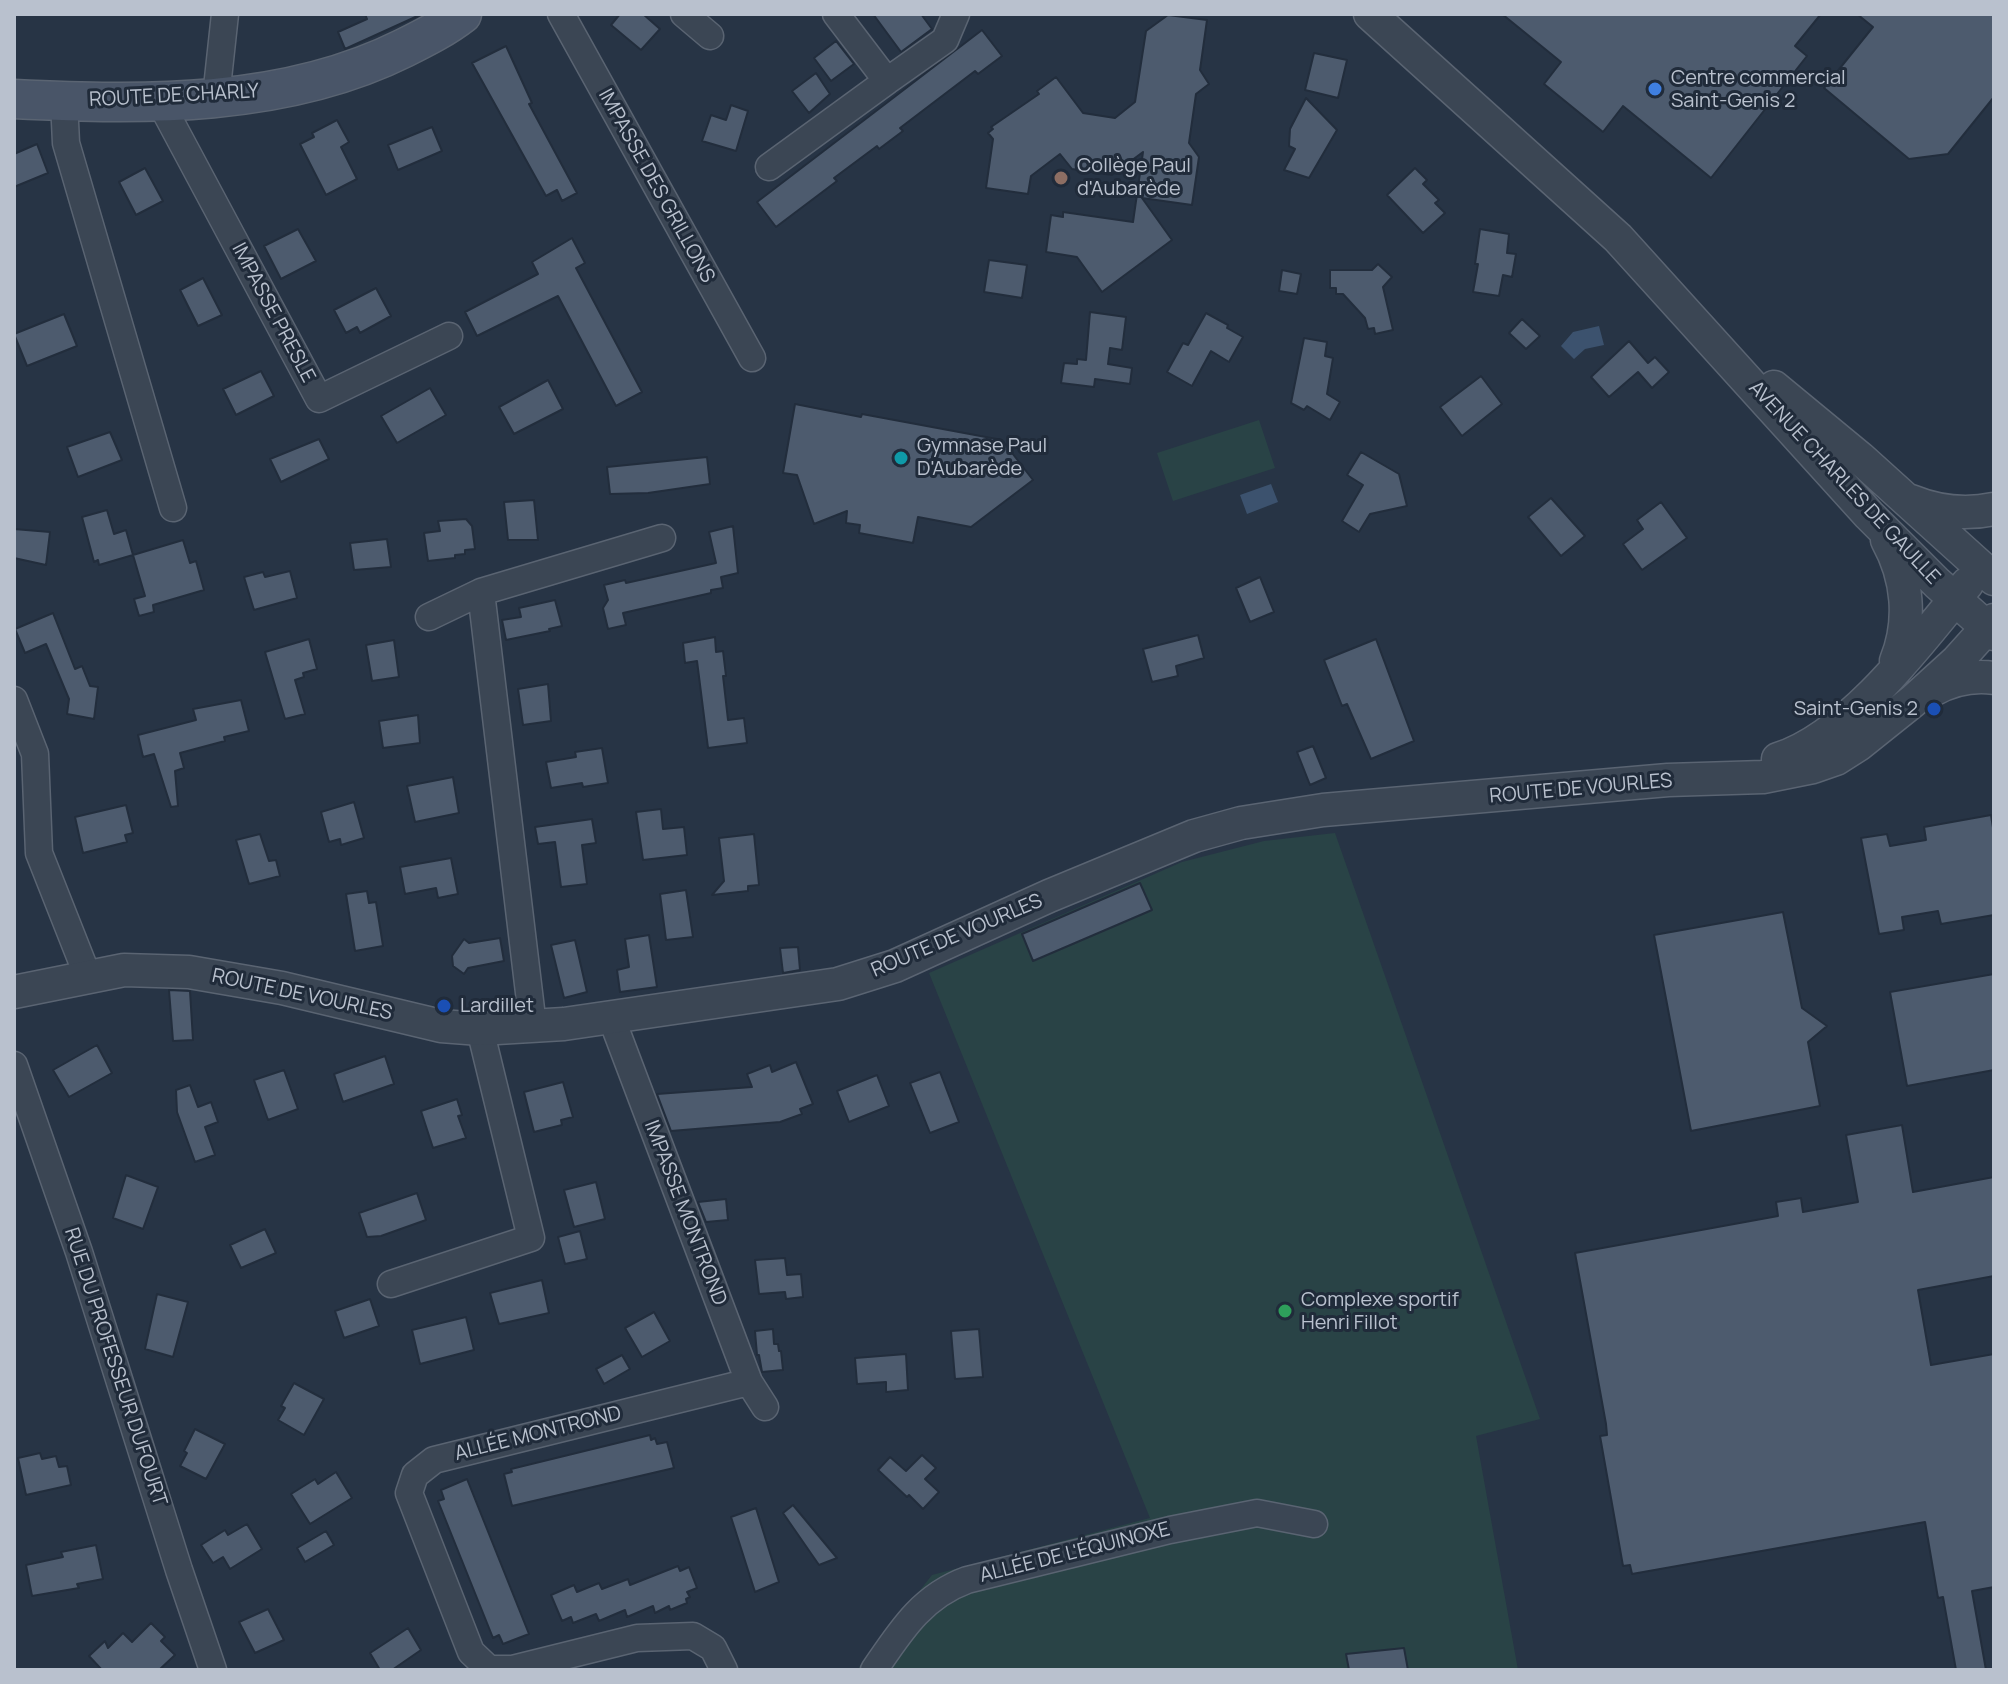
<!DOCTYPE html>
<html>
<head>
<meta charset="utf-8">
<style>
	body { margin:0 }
	#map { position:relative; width:2008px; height:1684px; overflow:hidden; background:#273445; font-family:Manrope,sans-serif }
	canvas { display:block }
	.frame { position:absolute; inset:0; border:16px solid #b9c1ce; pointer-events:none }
</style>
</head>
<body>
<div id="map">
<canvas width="2008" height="1684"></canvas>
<div class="frame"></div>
</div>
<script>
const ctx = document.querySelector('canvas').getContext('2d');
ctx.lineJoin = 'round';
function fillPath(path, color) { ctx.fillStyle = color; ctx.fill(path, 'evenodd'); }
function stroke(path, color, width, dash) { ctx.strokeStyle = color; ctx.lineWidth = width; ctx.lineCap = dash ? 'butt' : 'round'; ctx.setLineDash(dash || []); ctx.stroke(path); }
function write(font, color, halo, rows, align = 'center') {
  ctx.font = font + ' Manrope,sans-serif'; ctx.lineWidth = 6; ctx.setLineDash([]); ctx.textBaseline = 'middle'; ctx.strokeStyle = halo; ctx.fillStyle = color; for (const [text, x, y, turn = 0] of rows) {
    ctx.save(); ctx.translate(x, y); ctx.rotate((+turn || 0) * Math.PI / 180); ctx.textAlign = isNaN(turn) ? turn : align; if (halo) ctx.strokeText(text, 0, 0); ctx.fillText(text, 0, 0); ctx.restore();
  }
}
fillPath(new Path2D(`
	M1259 420 1275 468 1173 501 1157 453Z
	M1335 833 1540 1419 1476 1436 1518 1670H857L932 1575 1150 1518 929 973 1182 862 1264 841Z`), '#294346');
fillPath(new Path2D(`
	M1599 326 1604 345 1585 349 1574 359 1561 346 1573 332Z
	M1271 484 1278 502 1247 514 1240 495Z`), '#3c526e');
const building = new Path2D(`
	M365 14H422L345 49 338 32 367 19Z
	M620 14H643L660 29 641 50 611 25Z
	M873 14H921L932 29 901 52Z
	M1502 14H1821L1795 46 1807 56 1711 178 1623 106 1603 132 1544 84 1561 62Z
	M1857 14H1994V97L1948 154 1909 159 1824 88 1873 27Z
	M1168 15 1207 20 1200 70 1209 84 1196 94 1189 143 1199 157 1192 205 1142 198 1172 240 1102 292 1077 257 1046 252 1051 215 1063 217V212L1133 222 1143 152 1112 175 1072 169 1060 154 1031 176 1028 194 986 188 993 139 988 133 993 129 991 127 1039 94 1037 91 1056 77 1083 113 1115 118 1135 102 1146 31Z
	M982 30 1002 56 978 74 975 71 900 128 903 131 879 149 877 146 834 178 837 181 776 227 757 202Z
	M836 41 854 64 831 81 814 58Z
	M506 46 532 103 529 104 577 193 562 201 557 190 546 196 472 63Z
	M1314 53 1347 60 1338 98 1305 90Z
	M816 73 830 94 809 113 792 91Z
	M1306 98 1337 130 1309 178 1284 170 1295 149 1289 146 1290 129Z
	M731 105 748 111 736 151 702 141 711 115 726 120Z
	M337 120 349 142 341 147 357 179 326 195 300 144 314 137 312 133Z
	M432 127 442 151 398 170 388 145Z
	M37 144 48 173 14 187V154Z
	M145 168 163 201 136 215 119 182Z
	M1415 168 1427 180 1423 184 1439 200 1435 203 1445 213 1423 233 1387 195Z
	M298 229 316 261 281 279 264 246Z
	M1480 229 1509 234 1507 253 1516 254 1512 277 1503 275 1499 296 1473 292 1478 264H1475Z
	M572 238 585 263 576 268 642 392 616 406 558 296 477 336 465 312 538 274 532 262Z
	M989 260 1027 265 1022 298 984 292Z
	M1378 264 1392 277 1383 287 1393 330 1375 334 1374 328 1368 329 1365 318 1343 294H1336V288H1330V270H1372Z
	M1282 270 1301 274 1297 294 1279 291Z
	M203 278 222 315 198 326 180 290Z
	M376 288 391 316 360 333 357 327 346 333 334 310Z
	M1090 312 1126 317 1122 350 1110 348 1108 364 1132 368 1130 384 1095 379 1094 387 1061 383 1064 363 1077 364V359L1086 360Z
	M1206 313 1228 325 1227 328 1243 337 1229 362 1211 351 1192 386 1167 372 1183 343 1188 345Z
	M64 314 77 346 27 366 14 334Z
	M1522 319 1540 336 1526 349 1509 333Z
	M1304 338 1327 342 1325 356 1333 358 1327 394 1340 402 1330 420 1307 406 1304 410 1291 403Z
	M1629 341 1648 363 1655 357 1669 372 1652 388 1638 372 1609 397 1591 377Z
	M261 371 274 396 236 415 223 389Z
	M1481 376 1502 404 1462 436 1440 407Z
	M548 380 563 409 514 434 499 407Z
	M430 388 446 415 397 443 381 416Z
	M795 404 861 417 862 414 1002 440 1033 480 971 527 918 517 913 543 859 533 860 525 846 523 847 511 814 524 797 475 783 473Z
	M110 432 122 460 78 477 67 447Z
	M319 439 329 459 281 482 270 459Z
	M1361 452 1399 474 1407 506 1370 514 1359 532 1342 521 1363 485 1347 475Z
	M707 457 710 484 648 493 610 494 607 467Z
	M1551 498 1585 536 1561 556 1528 517Z
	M534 500 538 540H508L504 502Z
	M1661 502 1687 538 1642 570 1623 544 1643 529 1637 520Z
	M107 510 114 534 126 530 133 555 99 565 98 560 94 562 82 517Z
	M466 519 472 526 475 549 465 550V554L455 555V558L428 561 424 533 440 531 438 521Z
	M733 526 738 573 721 577 723 588 711 590V593L623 613 626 625 608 629 603 608 608 600 604 585 625 580 626 583 716 563 709 532Z
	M14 529 50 532 46 565 14 558Z
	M387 539 391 567 354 570 350 543Z
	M183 540 190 563 196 561 204 590 153 605 154 612 139 616 134 599 145 596 133 555Z
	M290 571 297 598 254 610 244 577 263 572 265 577Z
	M1260 577 1274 612 1250 622 1236 588Z
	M555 600 562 626 549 629 550 631 506 640 502 620 521 617 519 608Z
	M53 613 75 669 82 666 90 686 98 687 94 719 67 714 69 699 46 644 25 653 15 629Z
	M1198 635 1204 658 1176 666 1178 676 1152 682 1143 649Z
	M715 637 716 652 723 651 726 676H723L728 720 744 718 747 743 708 748 697 661 685 663 683 643Z
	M309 639 317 669 303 673 304 677 295 680 305 714 285 719 265 652Z
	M1376 639 1414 741 1371 759 1347 704 1342 706 1324 660Z
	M394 640 399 677 372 681 366 645Z
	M548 684 551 721 523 725 518 689Z
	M241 700 249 731 224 737 225 741 180 753 184 768 175 771 178 806 171 807 154 754 143 757 138 735 196 720 193 709Z
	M418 715 420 743 383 748 379 721Z
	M1313 746 1326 778 1310 785 1297 752Z
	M602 748 608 783 583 787 582 783 551 788 546 762 576 757 575 752Z
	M453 777 459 813 415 822 407 786Z
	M354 802 364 838 341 845 340 839 329 842 321 812Z
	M126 805 133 833 125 835 127 842 83 853 75 817Z
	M661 809 663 829 684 827 687 855 643 860 636 812Z
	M1991 815 1994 834V915L1941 924 1938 911 1902 917 1904 930 1879 934 1861 838 1887 834 1890 846 1926 840 1924 827Z
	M592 819 596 843 582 845 587 884 561 887 555 842 538 844 535 827Z
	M260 834 269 861 276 860 280 876 249 884 236 840Z
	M754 834 759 885 748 886V891L712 895 724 881 719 838Z
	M451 858 458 894 438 898 436 888 405 894 400 867Z
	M1140 883 1152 910 1033 961 1022 934Z
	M686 890 693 937 666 940 660 894Z
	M367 891 369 903 376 902 383 946 355 951 346 894Z
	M1783 912 1802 1008 1827 1026 1808 1042 1820 1106 1691 1131 1654 935Z
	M649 935 657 987 620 992 617 970 629 967 625 939Z
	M500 938 504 961 468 968 464 974 453 966 452 956 464 939 469 943Z
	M575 940 587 992 564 998 551 945Z
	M798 947 800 970 783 973 780 948Z
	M1994 974V1070L1907 1086 1890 992Z
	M169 990 190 991 193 1040 173 1041Z
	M97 1045 112 1073 69 1097 53 1070Z
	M385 1056 394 1084 343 1102 334 1074Z
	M796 1062 813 1104 800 1109 802 1114 780 1122 671 1131 657 1094 752 1087 747 1074 770 1065 772 1072Z
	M284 1070 298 1109 268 1120 254 1080Z
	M940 1072 959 1122 930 1133 910 1083Z
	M877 1075 889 1106 849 1122 837 1091Z
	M563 1082 573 1117 561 1120 562 1125 534 1132 524 1092Z
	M190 1085 198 1107 211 1102 218 1122 205 1127 215 1155 195 1162 177 1112 176 1090Z
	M457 1099 462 1115 458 1116 466 1138 433 1148 421 1111Z
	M1902 1125 1913 1192 1994 1177V1276L1918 1290 1931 1365 1994 1354V1587L1972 1591 1986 1670H1956L1943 1597 1938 1598 1925 1522 1632 1574 1630 1565 1623 1566 1600 1436 1607 1435 1606 1424 1575 1253 1778 1216 1776 1202 1801 1198 1803 1212 1858 1202 1846 1135Z
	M126 1175 158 1187 143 1229 113 1218Z
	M596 1182 605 1219 574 1227 564 1190Z
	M417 1193 426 1220 381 1236 367 1237 359 1213Z
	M726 1199 728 1220 706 1222 698 1202Z
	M265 1229 276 1253 241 1268 230 1245Z
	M580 1231 587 1259 565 1264 558 1237Z
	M785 1258 787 1275 801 1274 803 1297 786 1299 785 1292 759 1294 755 1260Z
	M542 1280 549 1313 499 1324 490 1293Z
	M157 1294 188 1302 173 1357 145 1349Z
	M370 1299 379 1326 344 1338 335 1311Z
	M654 1312 670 1341 642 1357 625 1328Z
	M466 1317 474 1350 420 1364 412 1330Z
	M773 1329 774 1344H778L779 1351H781L783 1370 762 1372 759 1355H757L755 1331Z
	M979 1329 983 1377 955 1379 951 1331Z
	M906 1354 908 1390 886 1392V1382L857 1384 855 1358Z
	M622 1355 630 1369 604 1384 596 1369Z
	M294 1383 324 1399 304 1435 278 1420 285 1408 281 1406Z
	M195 1429 225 1444 206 1479 180 1466 187 1453 184 1451Z
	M650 1435 651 1440 655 1438 657 1444 667 1442 674 1468 512 1506 504 1474 512 1472 511 1469Z
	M40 1453 42 1459 56 1456 59 1467 67 1466 71 1485 26 1495 18 1458Z
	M922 1455 936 1468 925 1479 939 1492 923 1509 909 1495 907 1497 878 1470 890 1457 906 1471Z
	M336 1472 352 1498 310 1524 291 1494 315 1479 318 1484Z
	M467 1479 529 1634 503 1644 499 1635 493 1638 438 1501 444 1499 441 1490Z
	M793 1505 837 1558 819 1565 783 1513Z
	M756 1508 779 1582 755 1592 731 1517Z
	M247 1524 262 1549 230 1569 223 1557 213 1563 201 1545 225 1530 228 1535Z
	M326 1531 334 1545 305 1562 297 1548Z
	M96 1545 103 1579 77 1584 79 1588 32 1596 26 1565 63 1557 61 1552Z
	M678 1566 680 1571 689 1567 697 1588 687 1592 690 1597 686 1599 687 1603 670 1610 669 1606 655 1613 653 1606 627 1617 625 1610 599 1621 596 1614 573 1623 571 1617 562 1621 551 1595 574 1585 577 1592 599 1583 602 1589 628 1579 630 1585Z
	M268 1609 284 1640 255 1653 239 1622Z
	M151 1623 165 1637 161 1641 175 1655 159 1670H102L89 1656 105 1641 108 1648 123 1633 132 1642Z
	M408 1628 421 1650 392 1670H380L370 1653Z
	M1404 1648 1408 1670H1349L1346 1654Z`);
fillPath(building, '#4d5b6e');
stroke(building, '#222d3c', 2);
const minor = new Path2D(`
	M561 14 752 358
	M684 14 710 36
	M836 14 887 81 945 40 956 14
	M216 97 225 14
	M159 100 319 399 449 336
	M64 101 66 143 173 508
	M769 167 887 81
	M429 617 481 592
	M14 700 35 754 39 853 88 977
	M611 1017 749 1382 765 1407
	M533 1026 481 592 662 538
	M14 1065 79 1252 179 1570 213 1670
	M391 1284 531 1238 480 1029
	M724 1670 713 1648 693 1636 637 1638 512 1669H489L471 1652 409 1493 415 1475 434 1460 749 1382
	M874 1670C900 1632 921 1597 967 1580L1170 1530 1257 1513 1314 1524`);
const tertiary = new Path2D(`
	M1370 14 1618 238 1869 515 1937 583 1994 634
	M1774 387 1860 458 1994 579
	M1911 501C1938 512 1965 515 1994 509
	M1887 540C1908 578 1912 621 1896 661
	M1933 690C1953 679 1972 675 1994 678
	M1778 759C1849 737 1920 642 1967 584
	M14 992 124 970 189 972 282 988 441 1026 480 1029 564 1024 838 984 895 966 1049 896 1194 836 1241 823 1323 810 1668 780 1763 777 1813 767 1836 759 1858 745 1913 701 1957 661 1994 620`);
const secondary = new Path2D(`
	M14 99C144 105 284 108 404 48 424 38 444 28 462 14`);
stroke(minor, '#5a6472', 29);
stroke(tertiary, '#5a6472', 35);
stroke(secondary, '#5a6472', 41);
stroke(minor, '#3b4654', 26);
stroke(tertiary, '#3b4654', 32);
stroke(secondary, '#495568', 38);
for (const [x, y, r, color] of [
	[1655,89,8,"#3f7fe0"],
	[1061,178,8,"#8d6e63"],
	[901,458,8,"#0f9aa8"],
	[1934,709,8,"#1a4fb4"],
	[444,1006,8,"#1a4fb4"],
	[1285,1311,8,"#2e9e5b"]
]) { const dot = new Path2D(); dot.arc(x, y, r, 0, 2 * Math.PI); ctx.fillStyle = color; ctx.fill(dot); stroke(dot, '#202b3a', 3); }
write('20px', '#b9c1ce', '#202b3a', [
	["Centre commercial",1671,78],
	["Saint-Genis 2",1671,101],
	["Collège Paul",1077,166],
	["d'Aubarède",1077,189],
	["Gymnase Paul",917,446],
	["D'Aubarède",917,469],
	["Saint-Genis 2",1918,709,"right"],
	["Lardillet",460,1006],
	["Complexe sportif",1301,1300],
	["Henri Fillot",1301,1323]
], 'left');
write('20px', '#b9c1ce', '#202b3a', [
	["ROUTE DE CHARLY",174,96,-3],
	["IMPASSE DES GRILLONS",656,186,61],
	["IMPASSE PRESLE",273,313,62],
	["AVENUE CHARLES DE GAULLE",1844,483,47],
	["ROUTE DE VOURLES",1581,789,-5],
	["ROUTE DE VOURLES",957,936,-23],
	["ROUTE DE VOURLES",302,995,12],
	["IMPASSE MONTROND",685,1213,69],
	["RUE DU PROFESSEUR DUFOURT",115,1367,72],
	["ALLÉE MONTROND",538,1434,-14],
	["ALLÉE DE L'ÉQUINOXE",1075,1553,-14]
]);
</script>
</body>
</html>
